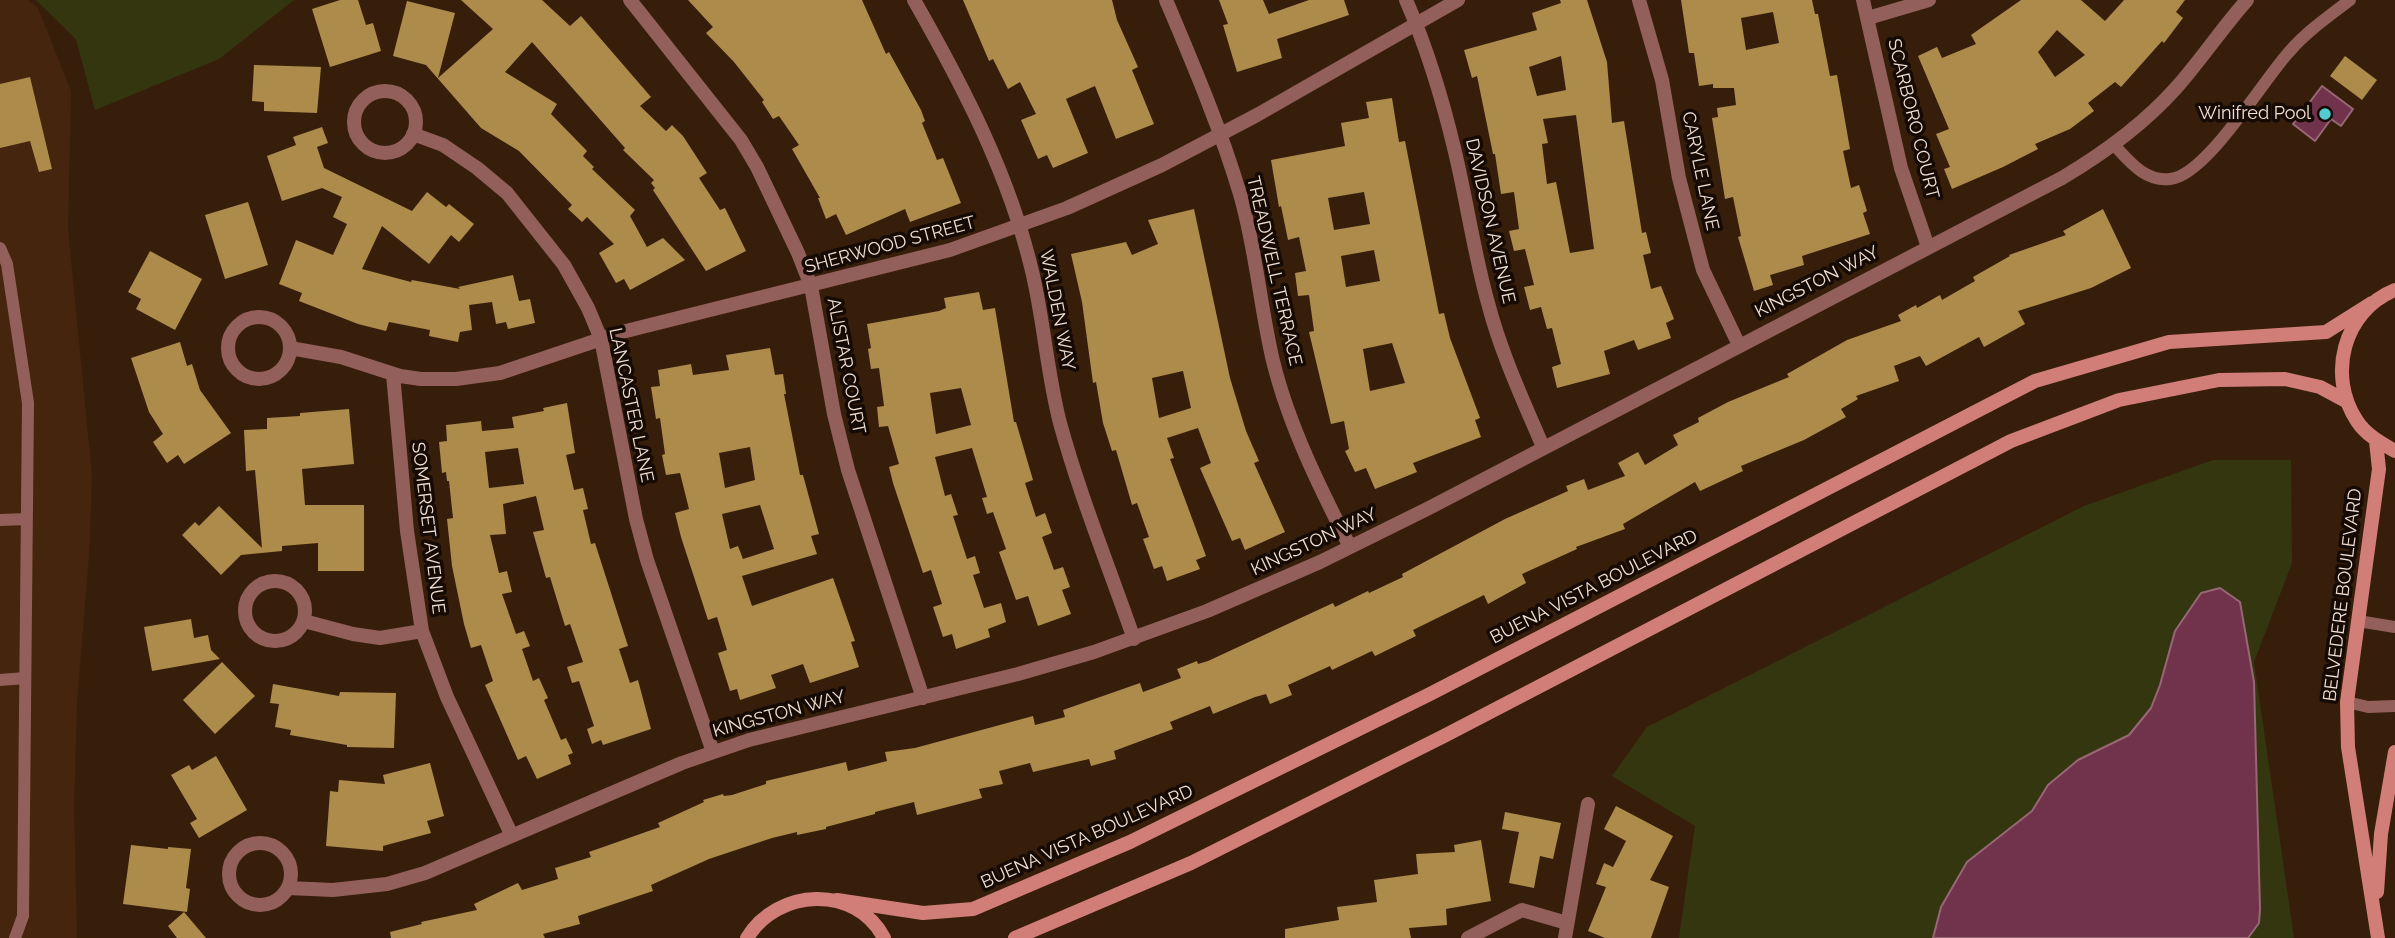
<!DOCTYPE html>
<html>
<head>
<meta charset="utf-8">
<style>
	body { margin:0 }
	canvas { display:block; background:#371e0b }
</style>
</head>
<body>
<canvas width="2395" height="938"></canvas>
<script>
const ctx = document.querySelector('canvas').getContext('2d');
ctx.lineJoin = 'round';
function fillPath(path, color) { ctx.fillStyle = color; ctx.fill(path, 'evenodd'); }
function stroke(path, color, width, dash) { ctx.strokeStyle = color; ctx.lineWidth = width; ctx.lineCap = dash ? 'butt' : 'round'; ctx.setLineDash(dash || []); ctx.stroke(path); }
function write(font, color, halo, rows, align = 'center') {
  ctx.font = font + ' Raleway,sans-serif'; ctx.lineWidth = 7; ctx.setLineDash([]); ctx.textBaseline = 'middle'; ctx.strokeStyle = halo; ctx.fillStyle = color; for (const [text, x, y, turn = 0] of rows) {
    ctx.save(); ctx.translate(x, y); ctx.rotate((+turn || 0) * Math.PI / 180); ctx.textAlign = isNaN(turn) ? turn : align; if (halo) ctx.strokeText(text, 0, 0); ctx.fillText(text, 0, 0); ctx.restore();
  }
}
fillPath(new Path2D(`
	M0 0H28L38 8 71 91 68 229 92 476 89 555 77 701 74 807 77 938H0Z`), '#45250d');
fillPath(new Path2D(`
	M36 0H294L219 59 95 110 76 39Z
	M2213 460H2291L2292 563 2254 662 2294 938H1679L1695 826 1612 776 1647 727 2084 506Z`), '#34360f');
const water = new Path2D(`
	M2322 86 2353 109 2341 126 2331 119 2315 141 2293 124Z
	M2220 588 2240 602 2254 682 2260 909 2259 923 2248 938H1933L1941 907 1967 862 2032 811 2048 785 2078 760 2129 735 2151 708 2160 685 2175 631 2201 593Z`);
fillPath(water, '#71334c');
stroke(water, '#986775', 2);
fillPath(new Path2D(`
	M340 0H358L366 25 373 23 381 51 330 67 312 9Z
	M461 0H542L570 26 581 16 651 97 640 106 666 131 672 125 683 136 707 173 699 178 720 210 725 208 746 251 706 271 653 190 655 188 651 183 654 180 623 150 625 148 532 42 505 72 557 104 551 114 587 151 583 156 594 167 592 169 635 210 630 216 647 247 663 238 685 260 630 290 624 279 616 283 599 253 614 244 587 217 582 222 568 209 572 205 519 151 481 128 426 65 393 56 407 1 455 13 438 78 493 29Z
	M688 0H862L886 54 889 52 921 110 925 121 922 123 937 160 943 158 961 203 910 222 905 209 846 235 836 214 826 219 818 198H820L792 149 799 145 779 116 773 119 762 102 764 100 734 62 706 33 713 27Z
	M963 0H1112L1117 20 1138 67 1132 70 1154 124 1116 139 1095 86 1066 99 1088 153 1053 168 1047 155 1038 159 1021 120 1036 114 1020 82 1008 89 993 59 989 61Z
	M1219 0H1263L1269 14 1309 0H1344L1349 15 1277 39 1282 58 1237 72 1223 25 1228 24Z
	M1560 0H1587L1607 62 1612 123 1624 121 1642 233 1646 232 1651 253 1643 255 1651 289 1661 286 1674 319 1666 323 1671 338 1638 350 1634 340 1604 351 1610 374 1557 388 1552 367 1561 364 1552 328 1547 329 1541 307 1530 310 1524 287 1534 285 1525 249 1514 251 1509 231 1519 229 1514 192 1501 194 1495 154H1493L1477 76 1472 78 1464 50 1537 30 1532 13 1561 3ZM1561 56 1566 90 1537 96 1529 67ZM1576 115 1594 249 1570 253 1556 182 1547 184 1542 144 1548 143 1543 119Z
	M1681 0H1812L1815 14H1818L1830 76 1837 75 1850 149 1843 151 1851 188 1859 185 1867 211 1863 213 1870 234 1802 256 1804 265 1770 275 1773 285 1754 291 1738 237 1741 236 1733 197 1725 199 1712 118 1718 117 1717 108 1736 105 1734 88H1713V84L1699 86 1694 53H1689ZM1773 12 1779 43 1746 50 1741 18Z
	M2021 0H2081L2105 21 2124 0H2185L2176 12 2183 18 2164 43 2162 41 2121 87 2115 82 2088 103 2094 111 2070 129 2035 144 2038 149 2003 167 1952 189 1944 169 1950 167 1936 134 1949 129 1918 56 1937 47 1942 58 1976 44 1971 35ZM2057 30 2085 55 2055 77 2038 52Z
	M2345 56 2377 80 2362 100 2330 76Z
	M254 65 321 67 317 113 264 111V102L252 101Z
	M30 77 52 169 39 172 30 141 0 148V84Z
	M1392 98 1399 142 1405 141 1439 314 1444 313 1450 338 1480 418 1475 420 1481 437 1413 463 1417 472 1375 489 1366 468 1355 472 1345 451 1349 449 1344 421 1331 424 1309 332 1314 331 1309 295 1298 296 1295 273 1306 271 1299 237 1288 240 1281 206 1279 207 1271 160 1345 146 1341 123 1369 118 1366 102ZM1364 192 1370 224 1334 230 1328 198ZM1374 250 1380 281 1346 287 1341 256ZM1392 343 1405 383 1370 391 1363 349Z
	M322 127 328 143 317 147 324 168 412 211 427 192 446 207 449 204 474 224 459 242 451 235 429 264 382 226 362 269 411 282 412 280 460 289 458 287 513 275 519 301 530 299 535 323 508 329 506 322 496 324 492 302 469 305 472 330 460 332 458 342 429 336 430 330 389 322 386 331 358 324 299 301 302 293 279 284 296 240 333 255 347 224 333 217 342 197 322 188 282 201 267 156 296 145 293 137Z
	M248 202 268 265 225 279 205 215Z
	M1194 209 1230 378 1246 431 1259 461 1254 463 1285 532 1245 550 1240 538 1232 541 1200 468 1211 463 1198 428 1167 438 1174 458 1170 459 1206 556 1196 560 1200 569 1167 581 1162 566 1154 569 1143 539 1149 537 1137 503 1132 505 1116 450 1112 451 1103 423 1096 382 1093 383 1082 302 1071 254 1126 242 1132 255 1158 244 1148 220ZM1183 371 1191 408 1159 418 1152 378Z
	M2103 209 2131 268 2091 288 2018 311 2025 324 1984 347 1979 337 1926 366 1920 356 1894 366 1899 381 1856 396 1858 399 1841 409 1846 417 1804 440 1741 466 1743 471 1700 491 1695 482 1623 524 1625 529 1576 547 1577 549 1522 574 1526 583 1488 604 1484 595 1413 630 1416 636 1375 656 1372 651 1332 670 1330 666 1288 685 1292 695 1270 704 1266 694 1255 697 1213 714 1210 706 1170 722 1173 729 1114 751 1116 759 1091 766 1089 759 1033 772 1030 763 999 771 1003 784 979 789 982 798 917 815 914 802 875 812V814L826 827V829L797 835V832L772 838 709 859 651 885 653 891 578 916 580 924 543 934 545 938H391L390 932 422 924 421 922 477 910 474 904 518 883 522 890 558 879 555 868 591 857 589 852 660 827 658 823 704 802 703 800 723 794 724 796 732 795 766 784V781L846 762 848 771 887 761 885 752 915 748 1033 716 1035 725 1065 717 1063 710 1140 683 1143 692 1181 678 1177 669 1197 661 1198 664 1208 661 1333 603 1335 607 1368 591 1369 593 1403 577 1402 574 1505 519 1568 491 1566 486 1584 479 1588 490 1625 476 1618 463 1638 452 1645 465 1678 445 1673 435 1699 422 1698 418 1728 402 1789 377 1787 374 1847 340 1901 321 1898 315 1916 305 1917 308 1940 295 1942 300 1975 281 1973 277 2010 256 2009 255 2066 235 2063 231Z
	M150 251 202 279 175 330 136 309 141 299 128 292Z
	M979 292 983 310 995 308 1014 422H1016L1033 480 1025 483 1036 517 1045 513 1052 533 1042 537 1054 570 1063 567 1070 587 1062 590 1071 614 1038 626 1028 596 1016 600 999 552 1006 549 993 512 987 514 982 498 987 497 972 448 935 457 945 496 951 494 958 515 953 516 967 559 975 556 980 573 973 575 984 608 1001 603 1006 622 988 629 990 637 956 649 952 634 943 637 933 607 942 604 931 570 923 573 893 483 889 467 899 464 888 426 879 427 877 407 884 406 879 368 871 369 868 349 871 348 867 324 939 311 946 308 944 298ZM961 388 971 425 936 434 930 393Z
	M180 342 187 366 192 364 200 390 231 433 184 464 178 455 167 463 153 442 163 434 149 412 131 358Z
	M770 348 775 375 783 374 786 394H784L800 475H803L819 534 811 536 817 554 742 576 752 606 833 578 855 641 851 642 859 667 810 683 803 664 771 675 776 688 740 700 737 689 730 691 718 653 727 650 717 617 708 620 681 537 675 513 689 509 680 473 666 475 662 455 665 454 660 418 656 419 651 387 660 386 658 370 691 364 693 375 729 370 726 355ZM750 447 755 480 725 488 719 453ZM760 505 774 549 743 559 738 546 730 549 722 514Z
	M567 403 575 453 566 455 574 490 583 488 588 509 583 510 591 544 595 543 628 646 619 649 630 683 638 680 651 729 603 745 601 740 592 744 587 729 594 726 579 681 572 683 567 667 583 662 570 624 565 626 550 577 546 578 533 532 544 530 536 496 503 504 506 534 490 535 499 573 507 571 512 592 502 594 516 634 524 631 530 646 522 649 533 681 539 678 548 698 544 700 561 740 566 738 573 753 568 755 571 764 537 779 526 756 518 760 485 685 493 681 481 645 471 648 464 624 452 566 447 519 453 518 449 481H447L446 472 442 473 439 442 447 441 446 425 481 421 482 431 514 428 512 417 544 411 543 408ZM518 448 524 484 489 488 485 452Z
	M349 409 354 464 302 469 305 505H364V571H318V543L282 546V551L241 555 221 575 182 535 195 522 199 526 219 506 262 548 255 470 246 471 244 430 267 429V418L300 416V413Z
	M191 619 194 638 208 635 211 650 220 659 152 671 144 627Z
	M222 662 255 696 215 734 183 700Z
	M273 684 339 696 340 692 396 693 394 748 347 747V745L290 735 291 730 275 727 279 704 270 703Z
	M216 756 247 810 199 838 190 823 197 819 171 775 189 765 192 770Z
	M430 763 444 816 427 821 431 833 383 846V851L326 846 330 791 338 792 339 780 385 784 383 775Z
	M1616 806 1673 836 1650 880 1669 887 1651 938H1605L1588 931 1606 887 1596 884 1604 863 1613 867 1626 841 1604 829Z
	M1505 812 1561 823 1553 859 1540 856 1534 888 1509 883 1519 832 1502 829Z
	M1481 840 1491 901 1446 909 1447 925 1409 928 1411 938H1285V929L1339 920 1337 907 1377 902 1374 880 1418 874 1416 854 1455 852 1454 845Z
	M131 845 168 849V847L191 849 186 888 190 889 187 912 123 904Z
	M184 912 206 938H177L168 926Z`), '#ac8b4b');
stroke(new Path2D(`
	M2114 145C2130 162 2145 182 2170 179 2206 176 2264 79 2289 52 2306 32 2329 16 2350 0
	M0 248 7 264 28 403 23 916 15 938
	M0 520 27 519
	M2358 621 2395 627
	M0 680 25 678
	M2347 702 2368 707 2395 706`), '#925f5a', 12);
stroke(new Path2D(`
	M630 0 741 140 757 167 798 253 811 286 834 414 848 470 923 698
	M914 0C963 86 1009 174 1032 271 1044 321 1047 373 1060 423 1080 496 1109 567 1134 639
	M1166 0C1193 64 1220 127 1240 194 1256 249 1260 306 1273 361 1289 426 1320 488 1350 547
	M1406 0C1427 48 1443 101 1455 152 1467 202 1474 253 1488 303 1501 353 1523 400 1543 447
	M1639 0 1662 80 1679 178 1703 270 1739 345
	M1863 0 1901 168 1928 247
	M1868 18 1929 0
	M354 122a31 31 0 1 1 62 0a31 31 0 1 1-62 0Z
	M413 134 443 145 477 168 507 193 564 265 588 308 601 339 636 519 647 560 713 752
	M228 348a31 31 0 1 1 62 0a31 31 0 1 1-62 0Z
	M290 348 341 357 400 376 421 379H456L500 373 622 332 950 250 1067 208 1162 165 1257 115 1458 0
	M393 374 407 531 422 631 447 697 512 836
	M245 611a30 30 0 1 1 60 0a30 30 0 1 1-60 0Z
	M304 621 353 634 380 638 422 631
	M229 874a31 31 0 1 1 62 0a31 31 0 1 1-62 0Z
	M288 888 333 890 387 884 425 873 682 763 749 740 1018 674 1094 652 1207 611 1320 562 1429 508 2062 178C2104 153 2143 125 2176 88 2201 60 2222 28 2247 0
	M1468 938 1522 910 1567 923
	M1565 938 1588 804`), '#925f5a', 14);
stroke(new Path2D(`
	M2395 290C2343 311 2327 376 2357 421 2366 435 2381 443 2395 451
	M2376 441 2379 469 2347 702 2348 747 2378 938
	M2377 892 2381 834 2395 752
	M837 900 923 913 973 909 1130 842 1430 694 2035 381 2169 342 2326 332 2372 303
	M747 938C777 888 856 884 884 938
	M1015 938 1191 863 1444 736 2011 441 2119 400 2219 380 2285 379 2320 387 2346 401`), '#d07e77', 14);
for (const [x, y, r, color] of [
	[2325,114,7,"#52ccd0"]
]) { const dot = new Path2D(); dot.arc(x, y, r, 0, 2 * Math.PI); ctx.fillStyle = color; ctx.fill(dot); stroke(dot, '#160b04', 2.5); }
write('18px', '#f2e0d5', '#160b04', [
	["Winifred Pool",2311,114]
], 'right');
write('18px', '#f2e0d5', '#160b04', [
	["SCARBORO COURT",1913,119,76],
	["CARYLE LANE",1700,171,78],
	["DAVIDSON AVENUE",1490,221,77],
	["SHERWOOD STREET",890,245,-15],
	["TREADWELL TERRACE",1274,271,77],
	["KINGSTON WAY",1817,282,-27],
	["WALDEN WAY",1057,310,79],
	["ALISTAR COURT",846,366,79],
	["LANCASTER LANE",631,405,78],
	["SOMERSET AVENUE",428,528,83],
	["KINGSTON WAY",1314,542,-25],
	["BUENA VISTA BOULEVARD",1594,587,-27],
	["BELVEDERE BOULEVARD",2343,595,-83],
	["KINGSTON WAY",779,714,-15],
	["BUENA VISTA BOULEVARD",1087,837,-24]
]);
</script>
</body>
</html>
